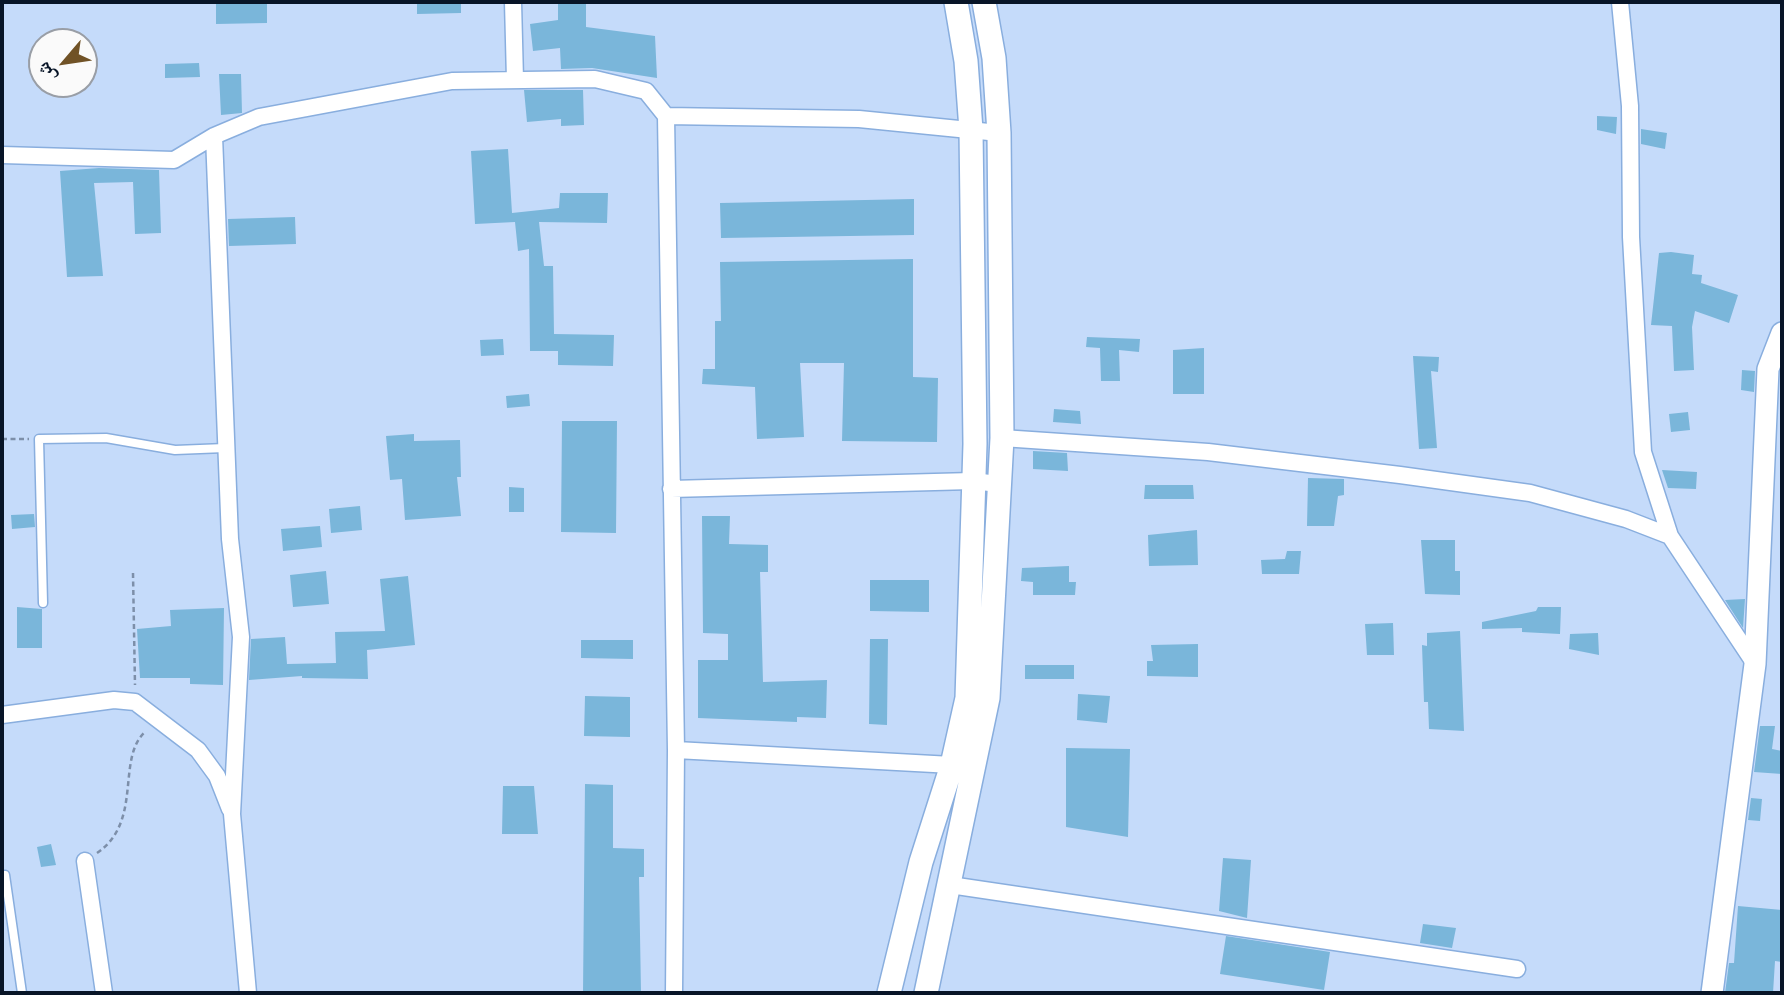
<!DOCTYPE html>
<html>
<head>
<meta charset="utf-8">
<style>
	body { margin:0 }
	#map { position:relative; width:1784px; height:995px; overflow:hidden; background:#c5dbfa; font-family:"Nunito Sans","Noto Naskh Arabic",sans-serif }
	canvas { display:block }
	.frame { position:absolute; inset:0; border:4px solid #081527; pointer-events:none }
	.north { position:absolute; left:28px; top:28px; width:70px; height:70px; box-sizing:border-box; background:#fafafa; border:2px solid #999ea6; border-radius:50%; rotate:241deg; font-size:19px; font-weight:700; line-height:28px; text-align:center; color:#081527 }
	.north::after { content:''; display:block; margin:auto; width:24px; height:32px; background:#705226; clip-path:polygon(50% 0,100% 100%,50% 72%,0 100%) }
</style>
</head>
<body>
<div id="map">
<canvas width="1784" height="995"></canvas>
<div class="frame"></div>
<div class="north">ش</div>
</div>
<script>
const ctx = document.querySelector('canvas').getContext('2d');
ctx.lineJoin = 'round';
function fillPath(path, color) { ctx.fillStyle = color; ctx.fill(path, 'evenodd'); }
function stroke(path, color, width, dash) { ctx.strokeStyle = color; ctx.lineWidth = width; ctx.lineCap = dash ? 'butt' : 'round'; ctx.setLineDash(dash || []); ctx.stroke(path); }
fillPath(new Path2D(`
	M216 2H267V23L216 24Z
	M417 2H461V13L417 14Z
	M558 4H586V27L655 36 657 78 592 68 561 69 560 48 533 51 530 24 558 20Z
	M199 63 200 77 165 78V64Z
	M219 74H241L242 113 221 115Z
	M524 90H583L584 125 561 126V119L527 122Z
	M1597 116 1617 117 1616 134 1597 130Z
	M1641 129 1667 133 1665 149 1641 144Z
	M508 149 512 213 559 208 560 193H608L607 223 539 222 544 266H553L554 334 614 335 613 366 558 365V351H530L529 249 518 251 515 222 475 224 471 151Z
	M99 168 159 170 161 233 135 234 133 182 94 183 103 276 67 277 60 171Z
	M914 199V235L721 238 720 203Z
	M295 217 296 244 229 246 228 219Z
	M1671 252 1694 255 1692 274 1702 275 1701 283 1738 295 1729 323 1695 311 1692 327 1694 370 1674 371 1672 326 1651 325 1659 253Z
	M913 259V377L938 378 937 442 842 441 844 363H800L804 437 757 439 755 387 702 384 703 369H715V321H721L720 262Z
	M1087 337 1140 339 1139 352 1119 350 1120 381H1101L1100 348 1086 347Z
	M503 339 504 355 481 356 480 340Z
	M1204 348V394H1173V350Z
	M1413 356 1439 357 1438 372 1431 371 1437 448 1419 449Z
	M1742 370 1755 371 1754 392 1741 390Z
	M529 394 530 406 507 408 506 396Z
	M1054 409 1080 411 1081 424 1053 422Z
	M1688 412 1690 430 1671 432 1669 414Z
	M562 421H617L616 533 561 532Z
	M414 434V441L460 440 461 477H457L461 516 405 520 402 479 390 480 386 436Z
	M1033 451 1067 453 1068 471 1033 469Z
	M1662 470 1697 472 1696 489 1668 488Z
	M1308 478 1344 479V495L1338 496 1334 526H1307Z
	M1145 485H1193L1194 499H1144Z
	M509 487 524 488V512H509Z
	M360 506 362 530 331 533 329 509Z
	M34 514 35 527 12 529 11 515Z
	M702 516H730L729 544 768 545V572H760L763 682 827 680 826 718 797 717V722L698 718V660H728V634L703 633Z
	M320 526 322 547 283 551 281 529Z
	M1197 530 1198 565 1149 566 1148 535Z
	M1421 540H1455V571H1460V595L1425 594Z
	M1287 551H1301L1299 574H1262L1261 560 1285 559Z
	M1069 566V582H1076L1075 595H1033V582L1021 581 1022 568Z
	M326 571 329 604 293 607 290 575Z
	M408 576 415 645 367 650 368 679 302 678V676L249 680 251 639 285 637 287 664 336 663 335 632 385 631 380 579Z
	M870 580H929V612L870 611Z
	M1745 599 1743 628 1725 600Z
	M17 607 42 609V648H17Z
	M1538 607H1561L1560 634 1522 632V628L1482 629V622L1536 611Z
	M224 608 223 685 190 684V678H140L137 629 171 626 170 610Z
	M1393 623 1394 655H1367L1365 624Z
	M1460 631 1464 731 1429 729 1428 702H1424L1422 645 1427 646V633Z
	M1598 633 1599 655 1569 649 1570 634Z
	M870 639H888L887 725 869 724Z
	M581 640H633V659L581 658Z
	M1198 644V677L1147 676V661H1153L1151 645Z
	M1025 665H1074V679H1025Z
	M1078 694 1110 696 1107 723 1077 720Z
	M585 696 630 697V737L584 736Z
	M1760 726H1775L1772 749 1782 751V774L1754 772Z
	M1066 748 1130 749 1128 837 1066 827Z
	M585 784 613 785V848L644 849V877H639L641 993H583Z
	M503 786H534L538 834H502Z
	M1751 798 1762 799 1760 821 1748 820Z
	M51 844 56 865 41 867 37 847Z
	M1223 858 1251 860 1247 918 1219 911Z
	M1738 906 1782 910V962L1775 961 1773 993H1725L1729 963H1734Z
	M1423 924 1456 928 1452 948 1420 943Z
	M1226 936 1330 952 1324 990 1220 974Z`), '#7ab6da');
const service = new Path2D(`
	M43 603 39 439 106 438 175 450 225 448
	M5 875 22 993`);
const minor = new Path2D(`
	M513 2 515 80
	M1620 2 1630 106 1631 237 1643 452 1670 536
	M666 116 859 119 999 133
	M214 136 230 539 241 637 232 814 248 993
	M2 155 174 160 214 136 259 117 452 81 595 79 646 91 666 116 676 750 674 993
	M1002 438 1208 452 1400 475 1530 493 1626 519 1670 536 1755 664
	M671 489 972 481 999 484
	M2 715 114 700 135 702 198 750 217 776 230 809
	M676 750 952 765 962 763
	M85 861 104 993
	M950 885 1517 969`);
const tertiary = new Path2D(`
	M1712 993 1755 664 1768 369 1782 333`);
const secondary = new Path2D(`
	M889 993 921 862 952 765 967 698 975 444 971 130 966 61 956 2
	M926 993 988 698 1002 438 999 133 994 58 984 2`);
stroke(service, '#89aede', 11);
stroke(minor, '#89aede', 19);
stroke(tertiary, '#89aede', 24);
stroke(secondary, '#89aede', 26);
stroke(new Path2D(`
	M2 439H29
	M133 573 135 685
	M97 853C144 821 115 758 146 731`), '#7d8fa9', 2.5, [5, 3.5]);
stroke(service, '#fff', 8);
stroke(minor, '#fff', 16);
stroke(tertiary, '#fff', 21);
stroke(secondary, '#fff', 23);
</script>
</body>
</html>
